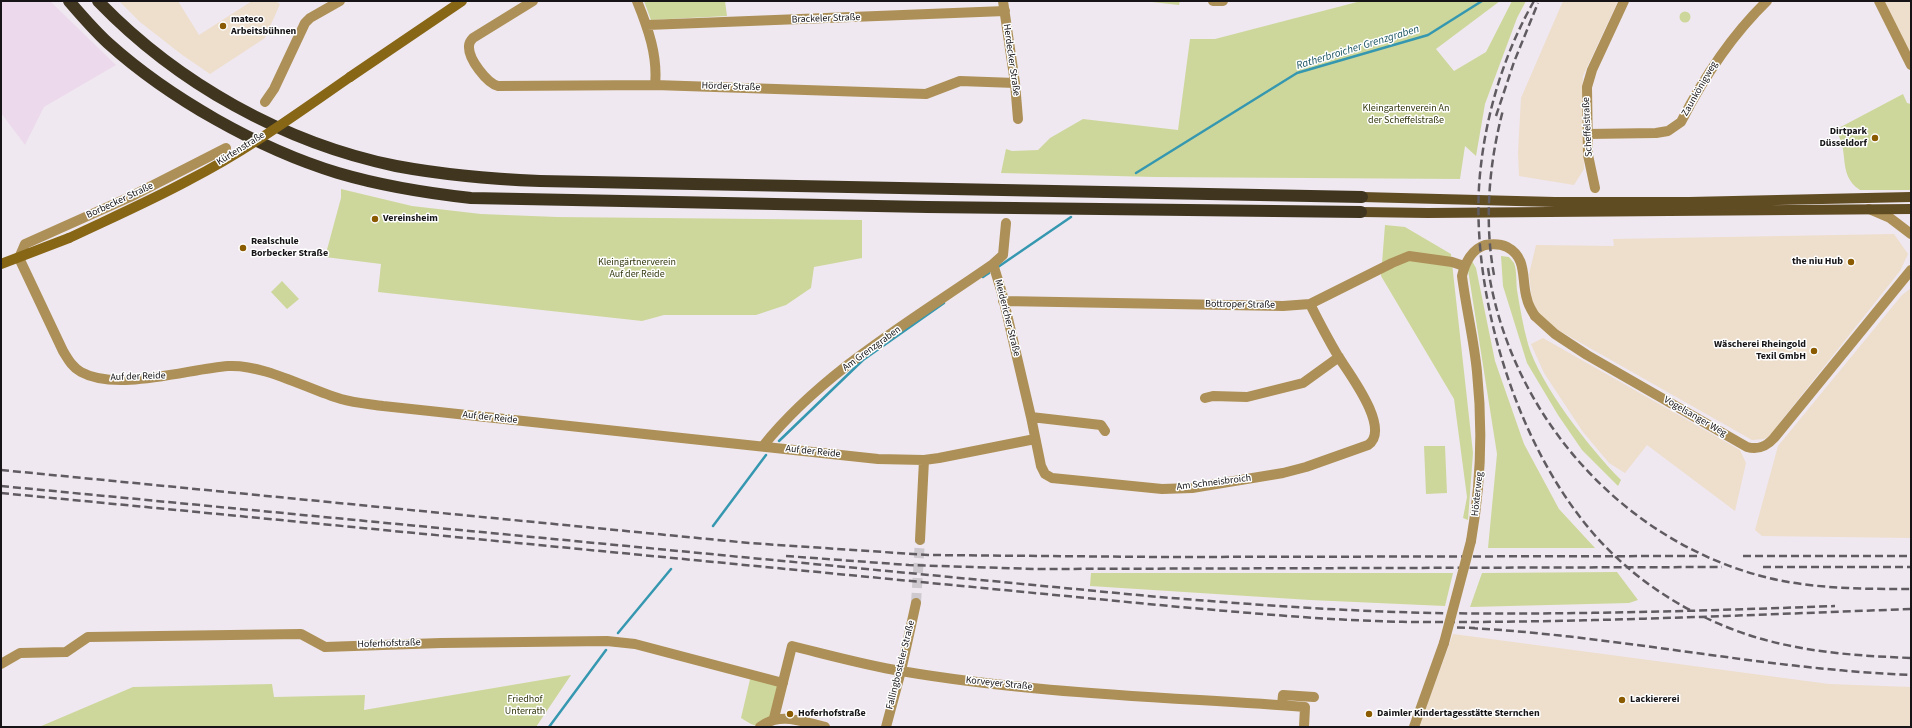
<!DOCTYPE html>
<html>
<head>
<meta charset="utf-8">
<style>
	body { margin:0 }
	#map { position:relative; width:1912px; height:728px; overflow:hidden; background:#efe8f0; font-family:"Source Sans 3",sans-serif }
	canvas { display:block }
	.frame { position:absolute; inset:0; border:2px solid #161417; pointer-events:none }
</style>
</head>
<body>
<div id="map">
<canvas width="1912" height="728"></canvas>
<div class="frame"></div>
</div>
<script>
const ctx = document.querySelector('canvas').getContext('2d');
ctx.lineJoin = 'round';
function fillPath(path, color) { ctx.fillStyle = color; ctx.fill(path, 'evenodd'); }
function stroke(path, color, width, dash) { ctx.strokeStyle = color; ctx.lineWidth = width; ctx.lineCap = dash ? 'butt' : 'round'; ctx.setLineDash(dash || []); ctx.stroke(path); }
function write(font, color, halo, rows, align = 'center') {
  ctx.font = font + ' "Source Sans 3",sans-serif'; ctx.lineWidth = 3; ctx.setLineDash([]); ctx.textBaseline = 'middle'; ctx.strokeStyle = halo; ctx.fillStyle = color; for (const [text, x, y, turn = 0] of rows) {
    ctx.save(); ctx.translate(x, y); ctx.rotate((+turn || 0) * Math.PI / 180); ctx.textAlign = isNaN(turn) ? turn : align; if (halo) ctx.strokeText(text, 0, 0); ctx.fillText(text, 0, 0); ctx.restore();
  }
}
fillPath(new Path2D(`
	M1 1H50L116 65 44 107 25 145 1 113Z`), '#ecdaec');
fillPath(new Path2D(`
	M119 1H178L199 35 252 1H275L280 4 265 38 210 74 181 54 140 22Z
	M1563 1H1618L1583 76 1582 97 1584 169 1574 185 1519 176 1518 153 1521 98Z
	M1877 1H1911V58Z
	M1894 234 1908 254 1900 271 1781 421 1770 436 1764 439 1752 440 1551 326 1539 314 1532 301 1529 274 1536 245 1614 246 1613 239Z
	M1911 288V538L1762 536 1755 530 1778 446 1902 295Z
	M1543 338 1740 450 1746 463 1735 511 1647 445 1625 473 1609 463 1583 432 1544 373 1531 344Z
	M1453 634 1829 684 1911 687V727H1419Z`), '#eedecc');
fillPath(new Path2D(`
	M644 1H725L727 16 651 20Z
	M1143 1H1180L1179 5Z
	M1361 1H1500L1436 49 1454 71 1486 52 1512 1H1526L1517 18 1485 104 1476 156 1465 146 1460 179 1154 177 1001 173 1006 149 1012 151 1038 150 1050 138 1083 119 1178 130 1190 39H1215Z
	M1679.5 17a5.5 5.5 0 1 1 11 0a5.5 5.5 0 1 1-11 0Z
	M1903 94 1907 103 1911 104V190H1860C1836 174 1851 150 1835 130Z
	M341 189 412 206 481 214 557 217 862 220V258L814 267 811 288 786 305 756 315H664L642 321 378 292 381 264 325 257 341 198Z
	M1385 225 1405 227 1451 254 1473 453 1468 520 1463 518 1467 497 1454 399 1381 276Z
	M1501 256 1509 257 1514 263C1517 271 1516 281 1517 290 1520 308 1523 326 1528 344 1540 385 1591 450 1621 480L1618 486 1582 450 1558 415 1527 363 1503 286Z
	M1472 261 1476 268 1495 361 1524 444 1559 509 1595 548H1488L1497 454 1468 270Z
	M282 281 299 299 287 309 271 292Z
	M1424 446H1445L1447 493 1426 494Z
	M1617 572 1638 600 1629 603 1470 607 1482 573Z
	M1091 573H1453L1445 606 1310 600 1090 586Z
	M571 675 536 727H39L133 687 272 684 274 697 365 695 364 710Z
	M751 675 783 683 774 718C757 728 757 728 741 718Z`), '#ced79b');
stroke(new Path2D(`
	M1136 173 1297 73 1428 35 1482 1
	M998 267 1071 217
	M983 277 989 273
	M779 441 863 360 944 303
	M713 526 766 455
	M618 633 671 569
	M549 727 606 650`), '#3698b0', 2.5);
stroke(new Path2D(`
	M916 603 920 540`), '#cec8cf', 10, [10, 5]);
stroke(new Path2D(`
	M533 1 473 38C471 40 469 43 469 46 468 59 487 83 498 86L655 85 926 94 960 81 1015 83
	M637 1C648 28 658 56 655 85
	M1003 1 1015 83 1018 119
	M1213 1H1223
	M1879 1 1911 65
	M647 25 1005 11
	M265 102 274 89 305 23 310 18 340 1
	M1587 134 1656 133 1668 131 1681 122C1704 77 1731 36 1767 1
	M226 148 130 197 25 244 19 258 63 351C68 359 72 367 81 372 117 392 188 369 228 366 264 364 307 389 341 399 355 403 370 404 383 406L878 459 924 460 939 458 1035 439
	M1595 188 1588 155 1587 87 1592 70 1624 1
	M1006 223 1003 255 993 264 1002 293 1031 417 1041 466 1045 474 1052 478 1162 489 1192 488 1283 473 1306 467 1368 445C1392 429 1348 372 1338 356 1328 339 1319 322 1310 304
	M1003 301 1283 306 1310 304 1392 263 1409 256 1452 262 1464 266
	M1205 398 1213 396 1247 397 1303 383 1339 357
	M1031 417 1101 425 1105 431
	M763 446C823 371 914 319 993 264
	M920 540 924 460
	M1471 541C1481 484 1483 429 1477 372 1474 340 1466 308 1462 276 1465 263 1472 249 1485 245 1491 244 1501 244 1507 247 1528 258 1521 280 1527 299 1528 305 1532 311 1535 316
	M1 664 20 653 66 652 88 637 301 634 325 647 441 643 607 641 635 644 783 683
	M1282 705 1283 695 1314 697
	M774 718 792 646C829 655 865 665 901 671 1035 694 1171 697 1305 707L1304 727
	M760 727C780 711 803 722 825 727
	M886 727 901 671 916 603
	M1414 727 1444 643`), '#ad9057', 10);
stroke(new Path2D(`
	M1869 209 1890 218 1911 234
	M1535 316 1555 334 1587 355 1747 447C1758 450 1766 447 1774 438L1911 270`), '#ad9057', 10);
stroke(new Path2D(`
	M350 77 462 1
	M1 264 69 238`), '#876616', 10);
stroke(new Path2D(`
	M1362 197 1555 202H1689L1911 197
	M1361 212 1428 213 1911 209`), '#604c23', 10);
stroke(new Path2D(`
	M69 1C81 15 94 30 108 43 169 98 259 149 338 173 382 186 426 193 471 198L927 207 1361 212
	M98 1C177 83 284 143 396 166 444 175 491 179 540 181L1362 197`), '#403620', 12);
stroke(new Path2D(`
	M1534 1C1502 57 1483 123 1479 187 1472 313 1528 483 1626 566 1645 583 1669 599 1692 611
	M1496 116 1514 62 1538 3
	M1488 268C1510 413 1619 538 1761 576 1810 589 1861 589 1911 589
	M1494 275C1484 221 1489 163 1503 110
	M1 470 749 543 928 555 1160 557 1699 556
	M1 486 1148 596C1243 604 1339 611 1434 613 1568 615 1701 611 1835 606
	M1 493 1169 606C1250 613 1332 621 1414 622 1580 623 1745 615 1911 609
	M786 556 909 565 1036 569 1722 567
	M1743 556H1911
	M1763 567H1911
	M1704 617C1772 650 1838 655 1911 658
	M1445 627 1475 628
	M1470 628C1618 636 1763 669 1911 675`), '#5f5b60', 2.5, [8, 4]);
stroke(new Path2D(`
	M1444 643 1471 541`), '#ad9057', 10);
stroke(new Path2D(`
	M69 238C109 219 150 201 189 180 246 151 298 113 350 77`), '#876616', 10);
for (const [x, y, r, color] of [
	[223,26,4,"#8b5b02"],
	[1875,138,4,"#8b5b02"],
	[375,219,4,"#8b5b02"],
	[243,248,4,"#8b5b02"],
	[1851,262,4,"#8b5b02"],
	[1814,351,4,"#8b5b02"],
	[1622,700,4,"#8b5b02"],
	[790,714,4,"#8b5b02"],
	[1369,714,4,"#8b5b02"]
]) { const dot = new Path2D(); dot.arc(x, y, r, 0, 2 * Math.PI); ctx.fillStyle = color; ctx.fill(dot); stroke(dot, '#fff', 1.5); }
write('10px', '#161417', '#fff', [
	["Brackeler Straße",826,19,-2],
	["Herdecker Straße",1011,60,82],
	["Hörder Straße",731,87,2],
	["Zaunkönigweg",1700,89,-60],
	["Scheffelstraße",1588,127,-93],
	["Kürtenstraße",241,149,-32],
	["Borbecker Straße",120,201,-25],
	["Bottroper Straße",1240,305,1],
	["Meidericher Straße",1007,318,76],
	["Am Grenzgraben",872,349,-36],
	["Auf der Reide",138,377,-2],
	["Vogelsanger Weg",1695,417,30],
	["Auf der Reide",490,418,6],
	["Auf der Reide",813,452,6],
	["Am Schneisbroich",1214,483,-7],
	["Höxterweg",1478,494,-84],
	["Hoferhofstraße",389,644,-2],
	["Fallingbosteler Straße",901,665,-76],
	["Korveyer Straße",999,684,6]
]);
write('bold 10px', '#161417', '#fff', [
	["mateco",231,20],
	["Arbeitsbühnen",231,32],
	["Dirtpark",1867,132,"right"],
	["Düsseldorf",1867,144,"right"],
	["Vereinsheim",383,219],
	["Realschule",251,242],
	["Borbecker Straße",251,254],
	["the niu Hub",1843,262,"right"],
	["Wäscherei Rheingold",1806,345,"right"],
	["Texil GmbH",1806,357,"right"],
	["Lackiererei",1630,700],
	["Hoferhofstraße",798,714],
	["Daimler Kindertagesstätte Sternchen",1377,714]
], 'left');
write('10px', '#32360c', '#fff', [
	["Kleingartenverein An",1406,109],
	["der Scheffelstraße",1406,121],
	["Kleingärtnerverein",637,263],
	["Auf der Reide",637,275],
	["Friedhof",525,700],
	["Unterrath",525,712]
]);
write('italic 11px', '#185260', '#fff', [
	["Ratherbroicher Grenzgraben",1358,48,-17]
]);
</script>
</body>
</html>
